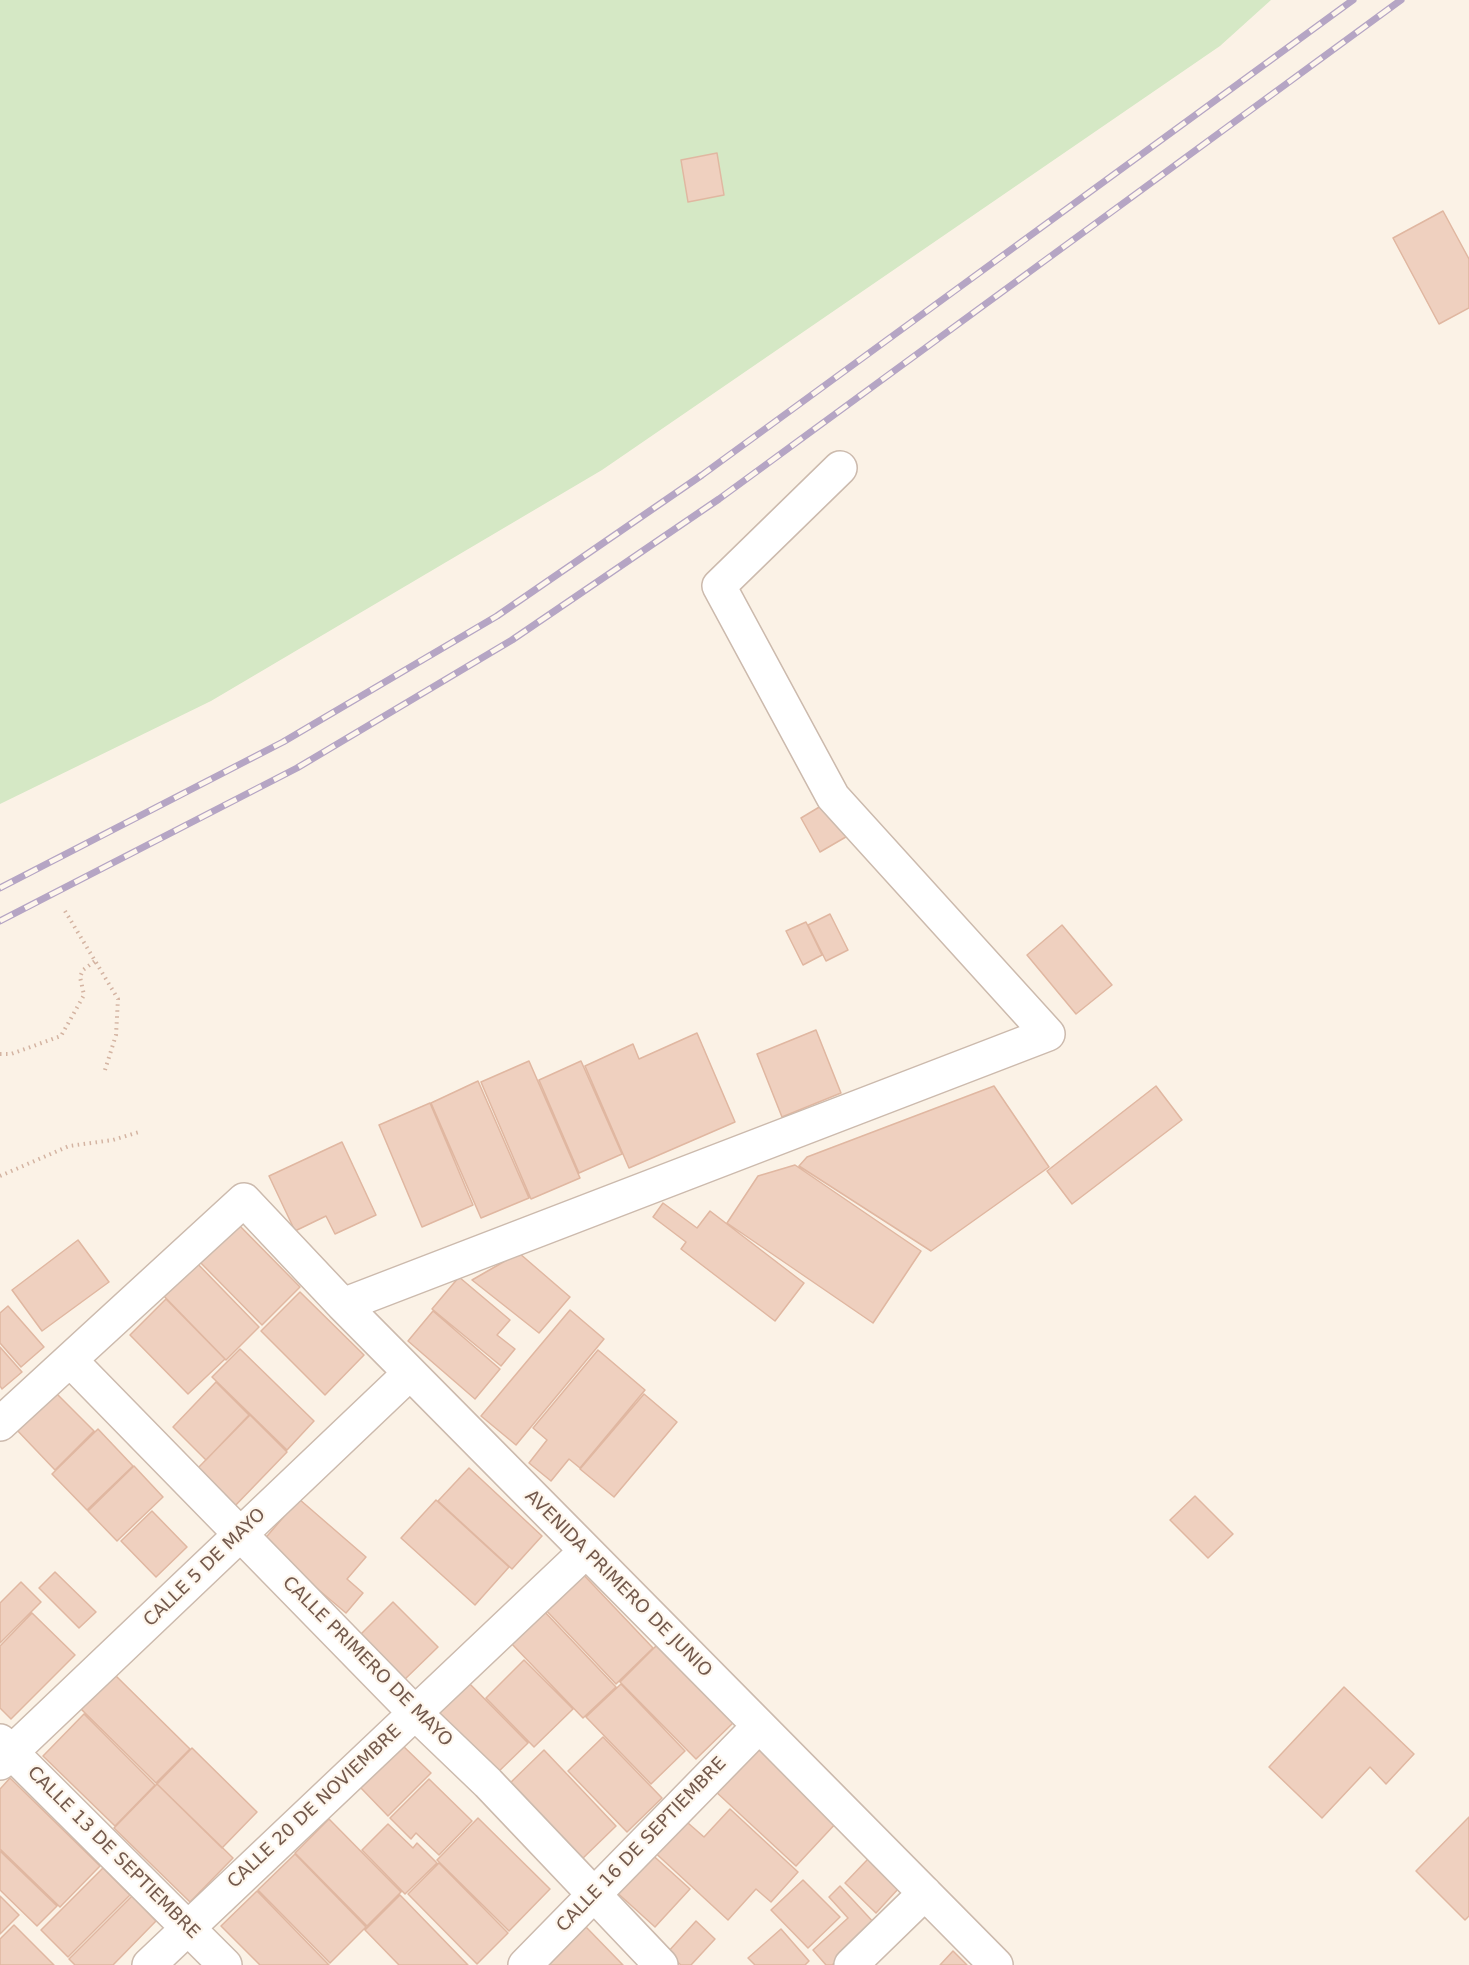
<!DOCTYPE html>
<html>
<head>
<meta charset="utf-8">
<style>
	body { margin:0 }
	canvas { display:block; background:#fbf2e6 }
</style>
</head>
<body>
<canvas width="1469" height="1965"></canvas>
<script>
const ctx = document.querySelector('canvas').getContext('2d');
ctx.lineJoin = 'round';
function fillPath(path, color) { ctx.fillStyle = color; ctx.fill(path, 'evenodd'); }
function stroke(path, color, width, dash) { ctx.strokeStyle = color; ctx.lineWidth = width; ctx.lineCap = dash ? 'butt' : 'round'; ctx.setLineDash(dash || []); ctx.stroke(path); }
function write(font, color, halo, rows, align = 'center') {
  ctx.font = font + ' "DejaVu Sans",sans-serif'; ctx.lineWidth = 4.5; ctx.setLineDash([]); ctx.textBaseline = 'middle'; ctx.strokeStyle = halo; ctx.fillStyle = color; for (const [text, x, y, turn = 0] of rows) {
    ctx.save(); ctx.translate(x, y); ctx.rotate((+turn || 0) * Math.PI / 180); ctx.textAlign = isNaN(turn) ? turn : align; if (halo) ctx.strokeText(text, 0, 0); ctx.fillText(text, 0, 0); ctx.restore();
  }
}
fillPath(new Path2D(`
	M0 0H1271L1220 46 602 470 211 701 0 804Z`), '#d5e8c5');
const building = new Path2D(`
	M717 153 724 195 688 202 681 160Z
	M1443 211 1469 259V308L1439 324 1393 238Z
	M831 800 851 834 820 852 801 818Z
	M830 914 848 950 826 961 808 925Z
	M806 922 822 955 803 965 786 931Z
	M1062 925 1112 985 1076 1014 1027 955Z
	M816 1030 841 1093 782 1117 757 1054Z
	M697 1033 735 1122 629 1168 585 1066 633 1044 639 1059Z
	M529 1061 580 1178 531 1199 481 1082Z
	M581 1061 622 1154 579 1173 539 1080Z
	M478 1081 529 1198 481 1218 431 1103Z
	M994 1086 1049 1167 931 1251 799 1166 807 1157Z
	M1156 1086 1182 1120 1072 1204 1047 1171Z
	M430 1103 473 1205 422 1227 379 1125Z
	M342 1142 376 1215 335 1234 326 1216 295 1231 269 1176Z
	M795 1165 921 1251 873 1323 727 1223 758 1176Z
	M663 1203 697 1228 710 1211 804 1283 775 1321 681 1249 686 1242 653 1217Z
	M232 1218 300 1287 262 1325 194 1256Z
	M78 1240 109 1282 42 1331 12 1290Z
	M519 1253 570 1297 539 1333 472 1280Z
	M192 1258 259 1327 226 1360 159 1291Z
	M459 1277 510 1320 497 1335 515 1349 501 1366 432 1309Z
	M300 1292 364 1355 325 1395 261 1331Z
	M166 1299 225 1359 188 1394 130 1335Z
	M8 1306 44 1347 21 1367 0 1343V1313Z
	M570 1310 604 1339 516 1445 481 1416Z
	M433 1311 500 1369 475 1399 408 1341Z
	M0 1347 22 1372 2 1389 0 1386Z
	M240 1349 314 1421 287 1450 212 1377Z
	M598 1350 645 1390 580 1468 569 1459 551 1481 529 1463 547 1440 533 1428Z
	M216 1382 249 1415 206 1460 173 1427Z
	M53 1390 94 1431 55 1470 15 1428Z
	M644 1394 677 1422 614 1497 580 1469Z
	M250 1415 287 1452 232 1509 194 1472Z
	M98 1429 133 1466 87 1510 52 1474Z
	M134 1466 163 1497 117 1541 88 1511Z
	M469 1468 542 1536 512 1569 438 1501Z
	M1195 1496 1233 1534 1208 1558 1170 1520Z
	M299 1499 366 1557 347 1579 363 1593 346 1613 262 1542Z
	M436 1500 509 1567 475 1605 401 1538Z
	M152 1511 187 1547 156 1577 121 1541Z
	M579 1570 653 1648 616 1684 542 1606Z
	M55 1572 96 1612 79 1628 39 1588Z
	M21 1582 41 1602 0 1643V1603Z
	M393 1602 438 1647 400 1684 356 1639Z
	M542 1609 616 1687 583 1718 509 1641Z
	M32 1613 75 1655 11 1719 0 1708V1646Z
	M657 1645 734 1722 696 1759 620 1682Z
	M524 1660 573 1709 534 1747 486 1698Z
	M115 1675 190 1749 156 1783 81 1709Z
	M464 1678 528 1743 494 1776 431 1712Z
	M621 1684 685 1751 651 1784 586 1717Z
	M1344 1687 1414 1754 1386 1784 1370 1767 1322 1818 1269 1767Z
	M84 1714 155 1785 115 1826 43 1756Z
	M603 1737 662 1798 627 1832 568 1771Z
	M401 1744 431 1773 388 1816 359 1786Z
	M755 1744 838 1821 796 1866 714 1790Z
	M192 1748 257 1812 222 1848 157 1784Z
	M544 1750 616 1826 579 1862 507 1786Z
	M10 1778 100 1866 60 1907 0 1849V1789Z
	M429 1779 472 1821 439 1855 416 1833 411 1839 390 1818Z
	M157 1784 233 1858 190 1902 114 1828Z
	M730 1809 798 1872 771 1902 756 1889 728 1920 650 1848 680 1816 704 1837Z
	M1469 1817V1916L1465 1920 1416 1871Z
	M478 1818 550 1889 509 1931 437 1860Z
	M329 1819 401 1892 367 1926 295 1853Z
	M388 1824 413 1848 417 1843 437 1863 405 1894 362 1850Z
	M647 1850 690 1889 655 1927 612 1888Z
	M0 1851 57 1906 37 1926 0 1890Z
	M295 1854 366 1927 330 1963 258 1890Z
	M868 1859 899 1888 876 1913 845 1883Z
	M439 1863 508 1933 477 1964 408 1894Z
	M103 1868 130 1895 68 1957 41 1930Z
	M803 1880 840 1917 808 1948 771 1910Z
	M840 1886 876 1925 832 1965H826L813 1950 848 1918 829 1897Z
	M257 1891 329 1965H260L221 1926Z
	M400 1895 468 1965H399L365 1930Z
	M0 1896 19 1915 0 1934Z
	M132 1896 156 1921 113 1965H75L69 1959Z
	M696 1921 715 1939 691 1965H681L667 1953Z
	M14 1925 54 1965H0V1939Z
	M586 1927 623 1965H548Z
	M781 1929 809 1961 805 1965H755L748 1958Z
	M953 1951 967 1965H940Z`);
fillPath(building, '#efd0bf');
stroke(building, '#e0b7a1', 1.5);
const minor = new Path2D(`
	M343 1305 1048 1034 833 797 719 586 840 468
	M71 1361 415 1713 488 1783 661 1965
	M0 1424 244 1200 343 1305 996 1965
	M0 1741 225 1965
	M0 1763 410 1373
	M149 1965 586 1551
	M525 1965 759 1726
	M851 1965 925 1893`);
stroke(minor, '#ccbaad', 36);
stroke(new Path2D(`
	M65 911 118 999 116 1035 105 1070
	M0 1054H11L61 1036 84 995 80 977 83 970 95 961
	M0 1176 69 1146 113 1140 139 1132`), '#d4b4a2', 4, [1.5, 4.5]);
stroke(minor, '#fff', 33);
const rail = new Path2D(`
	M0 888 283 742 497 616 702 475 1353 0
	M0 921 297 768 512 640 719 499 1401 0`);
stroke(rail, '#b5a5c4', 7);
stroke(rail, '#fef6ec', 4.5, [14]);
write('18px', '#73594c', '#fef6ec', [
	["CALLE 5 DE MAYO",205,1568,-44],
	["AVENIDA PRIMERO DE JUNIO",618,1584,45],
	["CALLE PRIMERO DE MAYO",367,1662,45],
	["CALLE 20 DE NOVIEMBRE",315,1807,-43],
	["CALLE 16 DE SEPTIEMBRE",642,1845,-46],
	["CALLE 13 DE SEPTIEMBRE",113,1853,45]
]);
</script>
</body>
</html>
